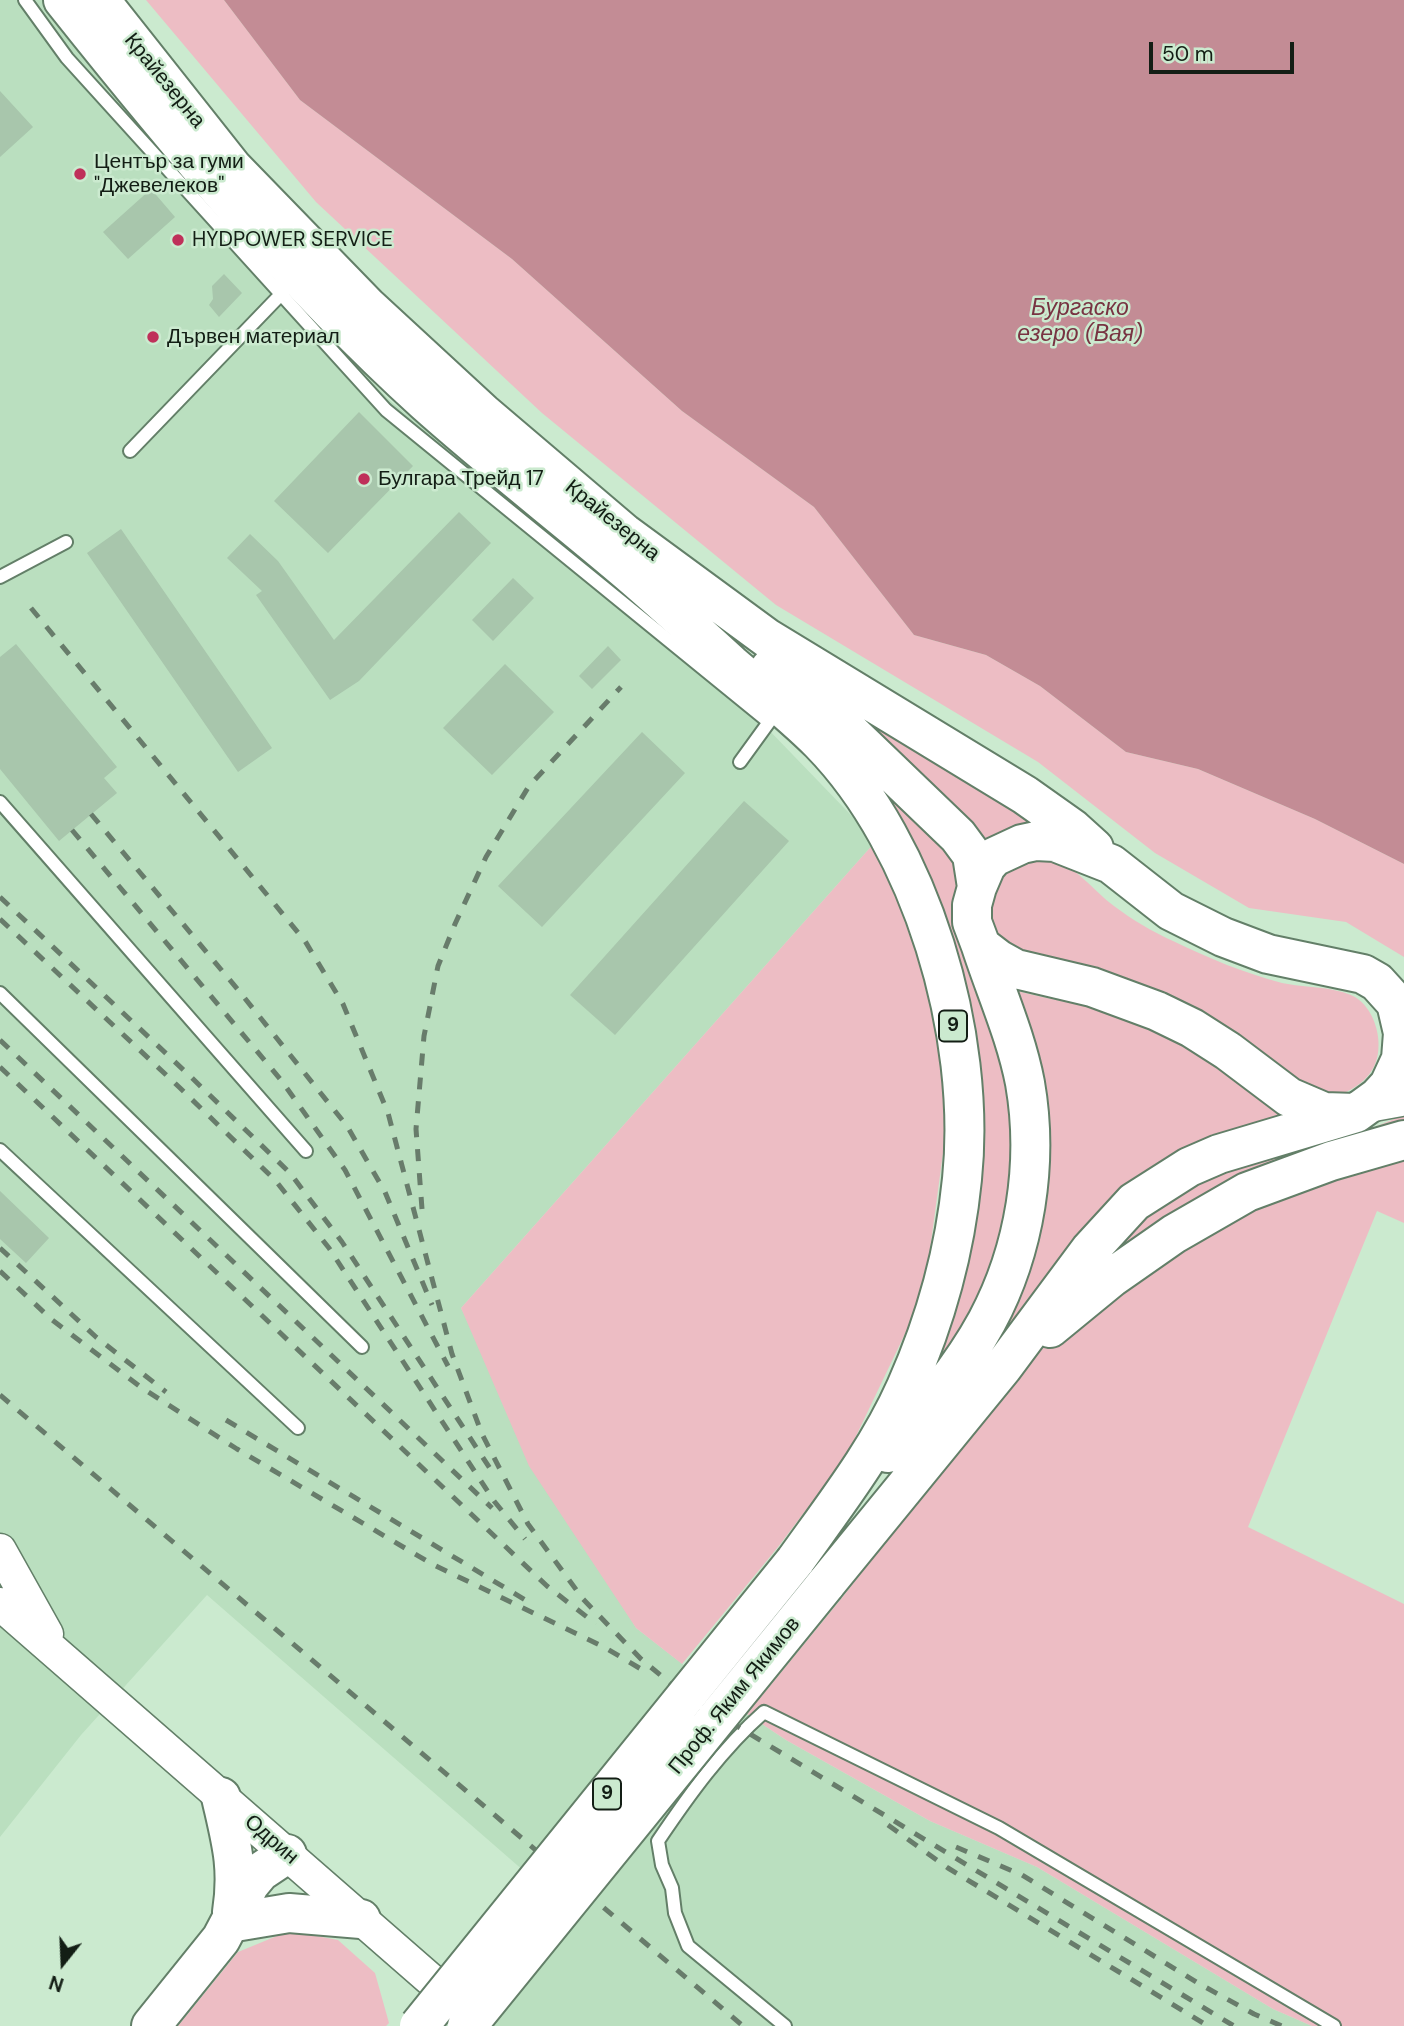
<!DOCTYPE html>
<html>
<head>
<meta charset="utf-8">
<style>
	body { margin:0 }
	#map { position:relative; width:1404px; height:2026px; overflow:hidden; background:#cbeacf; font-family:"DM Sans",sans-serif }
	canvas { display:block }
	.north { position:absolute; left:28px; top:1928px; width:70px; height:70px; -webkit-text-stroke:5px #cbeacf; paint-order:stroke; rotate:198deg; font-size:19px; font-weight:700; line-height:28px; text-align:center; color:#131e15 }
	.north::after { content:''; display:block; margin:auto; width:24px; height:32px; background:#131e15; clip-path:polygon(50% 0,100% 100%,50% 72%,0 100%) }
	.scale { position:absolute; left:1149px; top:42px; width:145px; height:32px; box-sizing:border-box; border:4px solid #131e15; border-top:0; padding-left:9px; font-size:21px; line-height:24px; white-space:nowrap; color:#131e15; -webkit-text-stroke:5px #cbeacf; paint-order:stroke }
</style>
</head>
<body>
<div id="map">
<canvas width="1404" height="2026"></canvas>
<div class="north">N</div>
<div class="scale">50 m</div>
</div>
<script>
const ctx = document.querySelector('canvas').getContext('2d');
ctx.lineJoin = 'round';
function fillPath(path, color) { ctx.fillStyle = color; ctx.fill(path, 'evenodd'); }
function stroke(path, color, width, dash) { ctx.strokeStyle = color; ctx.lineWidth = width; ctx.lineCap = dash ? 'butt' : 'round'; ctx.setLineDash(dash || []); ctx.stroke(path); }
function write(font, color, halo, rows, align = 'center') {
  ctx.font = font + ' "DM Sans",sans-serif'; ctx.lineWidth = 5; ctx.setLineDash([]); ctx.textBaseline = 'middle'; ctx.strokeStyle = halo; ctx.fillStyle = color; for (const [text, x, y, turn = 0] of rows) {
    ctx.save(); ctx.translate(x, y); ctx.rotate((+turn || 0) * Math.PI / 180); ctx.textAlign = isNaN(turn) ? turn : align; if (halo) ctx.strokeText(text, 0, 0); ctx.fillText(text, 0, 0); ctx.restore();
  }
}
fillPath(new Path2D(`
	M0 0H43L158 141 388 399 682 640 876 841 461 1308 636 1628 747 1714 786 1740 930 1821 1037 1867 1273 2009 1312 2026H492L579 1919 207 1595 81 1735 0 1837Z`), '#badfbf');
fillPath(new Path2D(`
	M146 0H224L300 100 512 259 682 411 814 507 914 635 986 655 1040 686 1126 752 1198 769 1315 819 1404 864V957L1346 922 1249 908 1155 853 1038 762 776 605 542 413 316 202Z
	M799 677 1049 832 981 855Z
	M827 729 960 854 1016 1078 1009 1245 927 1387 970 1073Z
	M876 841 926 967 948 1116 924 1294 846 1457 778 1547 682 1664 636 1628 529 1466 461 1308Z
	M1029 858C1036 858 1044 858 1050 859 1073 863 1096 893 1114 906 1131 919 1153 932 1173 941 1208 958 1244 973 1282 983 1305 988 1334 986 1355 997 1373 1008 1381 1034 1378 1053 1374 1080 1351 1092 1327 1099L996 943 986 899 1010 863Z
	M1003 987C1053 1002 1106 1006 1154 1027 1207 1050 1253 1088 1299 1121L1245 1136 1027 1307 938 1413 1039 1205Z
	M1404 1115V1134L1094 1277 1112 1236 1184 1182 1300 1144 1355 1135Z
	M1404 1154V1223L1377 1211 1248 1527 1404 1604V2026H1312L1273 2009 1037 1867 930 1821 786 1740 747 1714 841 1599 982 1419 1049 1341 1150 1263 1266 1199Z
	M289 1931 338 1940 375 1973 389 2023 386 2026H178L238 1952Z`), '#edbdc4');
fillPath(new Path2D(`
	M224 0H1404V864L1315 819 1198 769 1126 752 1040 686 986 655 914 635 814 507 682 411 512 259 300 100Z`), '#c38c95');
fillPath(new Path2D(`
	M0 91 33 127 0 157Z
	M151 189 175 217 128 259 103 232Z
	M224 274 242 293 219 317 209 305 213 299 212 286Z
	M359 412 413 466 328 553 274 501Z
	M459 512 491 543 359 681 330 700 256 595 262 591 227 558 250 534 278 561 334 640Z
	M121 529 272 748 238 772 87 553Z
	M513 578 534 598 493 641 472 620Z
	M16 644 117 767 104 778 117 793 59 841 0 769V657Z
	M608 646 621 660 592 689 579 676Z
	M505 664 554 712 492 775 443 728Z
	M642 732 685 773 542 927 498 886Z
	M744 801 789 841 615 1035 570 995Z
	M0 1191 49 1238 26 1263 0 1239Z`), '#a8c6ac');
const lane = new Path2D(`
	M25 0 67 58 386 410 769 722 740 762
	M130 451 287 288
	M0 577 66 542
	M0 802 306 1151
	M0 993 362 1347
	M0 1150 298 1428
	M785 2026 688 1946 675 1913 672 1888 662 1865 658 1841C689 1795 722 1749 764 1712L999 1828 1334 2026`);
const street = new Path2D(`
	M1366 1111 1404 1104`);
const secondary = new Path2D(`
	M0 1550 47 1634
	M0 1604 462 2007`);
const highway = new Path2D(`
	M63 0C175 141 291 280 425 402 491 461 561 515 628 572 663 602 697 633 731 664 761 690 792 714 820 742 922 846 977 1035 962 1179 955 1250 935 1322 906 1387 878 1450 835 1505 795 1561
	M100 0 233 168 367 306 483 413 624 533 767 638 1025 795 1073 829 1094 848
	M770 668 829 712 958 836 972 855 977 887
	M1050 1328 1111 1278 1174 1234 1247 1192 1331 1161 1404 1140
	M888 1453C924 1412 961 1369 987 1321 1025 1250 1039 1163 1025 1083 1016 1036 996 992 981 946
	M825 1585 1003 1367 1090 1250 1134 1202 1189 1167 1219 1154 1356 1113 1378 1097 1389 1085 1401 1059 1403 1033 1396 1003 1377 982 1363 974 1268 954 1223 937 1171 911 1111 864 1055 842 1036 841 1022 844 994 857 986 866 977 887 972 905V922L981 946 998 959 1016 969 1092 987 1157 1011 1192 1028 1228 1051 1289 1097 1324 1112 1356 1113
	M221 1797C231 1841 239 1867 232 1912
	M241 1921 289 1913 361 1919
	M151 2026 221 1939 250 1884 260 1872 287 1854`);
stroke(lane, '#637f68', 16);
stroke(street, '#637f68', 26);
stroke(secondary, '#637f68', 35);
stroke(highway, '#637f68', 42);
stroke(lane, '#fff', 12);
stroke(street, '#fff', 23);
stroke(secondary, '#fff', 32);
stroke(highway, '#fff', 38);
stroke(new Path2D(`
	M31 608 305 941 343 1004 388 1113 452 1354 482 1434 528 1524 583 1599 641 1659 682 1693 1234 2026
	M91 814 239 991 347 1126 385 1192 432 1305
	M72 830 281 1080 345 1170 448 1366
	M0 897 191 1077 290 1173 342 1242 493 1473
	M0 919 179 1087 275 1180 329 1248 494 1501 525 1539
	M0 1040 492 1508
	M0 1067 547 1586 596 1624
	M422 1209 416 1129 424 1036 438 966 455 924 486 857 529 786 621 687
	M0 1248 96 1337 166 1392
	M0 1271 51 1319 142 1388 237 1449 432 1564 604 1647 646 1672
	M0 1395 743 2026
	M226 1420 532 1604
	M888 1825 948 1868 1208 2026
	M956 1847 1022 1875 1198 1983 1254 2014 1282 2026`), '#687c6b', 5, [12, 12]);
const highwayBridge = new Path2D(`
	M419 2026 795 1561
	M467 2026 825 1585`);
stroke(highwayBridge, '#637f68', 42, []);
stroke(highwayBridge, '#fff', 38);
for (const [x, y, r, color] of [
	[80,174,7,"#bf305a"],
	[178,240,7,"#bf305a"],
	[153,337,7,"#bf305a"],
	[364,479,7,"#bf305a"]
]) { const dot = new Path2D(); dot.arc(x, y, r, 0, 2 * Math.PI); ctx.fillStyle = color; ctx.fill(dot); stroke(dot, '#cbeacf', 2.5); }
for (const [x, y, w] of [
	[953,1026,28],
	[607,1794,28]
]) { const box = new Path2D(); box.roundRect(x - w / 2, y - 15.5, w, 31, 5); ctx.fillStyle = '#cbeacf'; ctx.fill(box); stroke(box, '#131e15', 2); }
write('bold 19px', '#131e15', null, [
	["9",953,1026],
	["9",607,1794]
]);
write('21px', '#131e15', '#cbeacf', [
	["Крайезерна",164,81,51],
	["Крайезерна",612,521,39],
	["Проф. Яким Якимов",735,1696,-51],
	["Одрин",271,1840,41]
]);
write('21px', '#131e15', '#cbeacf', [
	["Център за гуми",94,162],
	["\"Джевелеков\"",94,186],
	["HYDPOWER SERVICE",192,240],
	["Дървен материал",167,337],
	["Булгара Трейд 17",378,479]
], 'left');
write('italic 23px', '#783342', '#cbeacf', [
	["Бургаско",1080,309],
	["езеро (Вая)",1080,335]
]);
</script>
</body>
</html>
